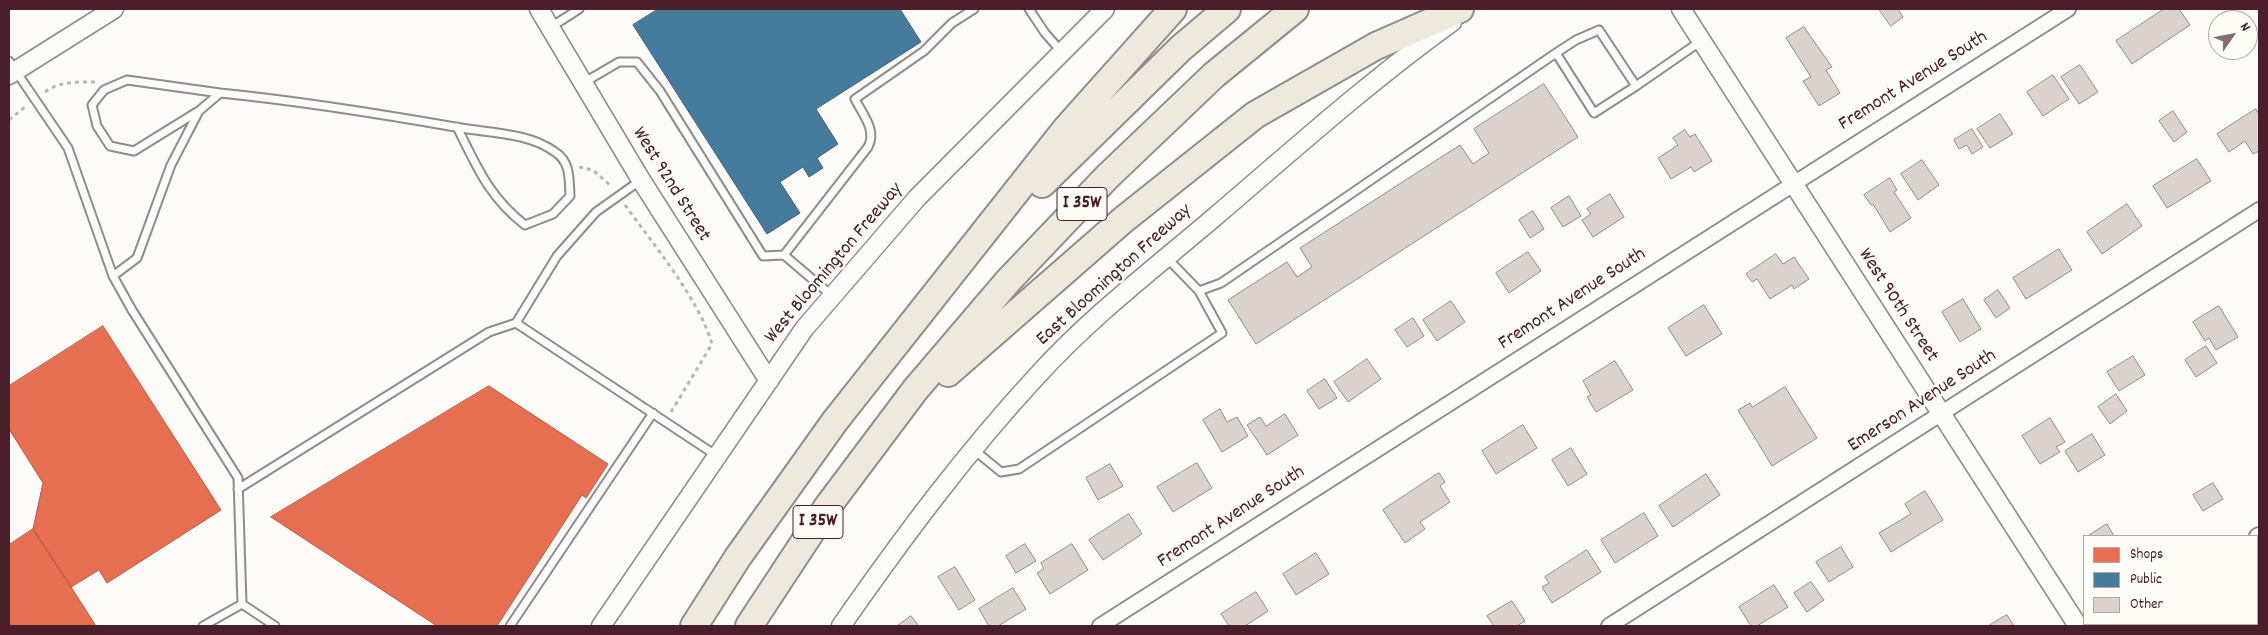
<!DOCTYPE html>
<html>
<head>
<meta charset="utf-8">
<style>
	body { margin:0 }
	#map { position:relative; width:2268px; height:635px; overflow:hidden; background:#fcfbf8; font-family:Dekko,sans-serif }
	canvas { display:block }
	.frame { position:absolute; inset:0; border:10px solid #4a1f2b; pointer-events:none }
	.legend { position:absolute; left:2083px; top:535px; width:175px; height:90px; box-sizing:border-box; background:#fdfcf7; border:1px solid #b5a4a5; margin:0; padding:6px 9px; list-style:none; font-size:15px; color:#4a1f2b }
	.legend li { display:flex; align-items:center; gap:10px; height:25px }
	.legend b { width:25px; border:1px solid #b5a4a5 }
	.north { position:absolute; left:2208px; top:10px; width:50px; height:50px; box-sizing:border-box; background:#fdfcf7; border:1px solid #b5a4a5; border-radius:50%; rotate:57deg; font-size:14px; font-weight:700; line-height:20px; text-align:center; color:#4a1f2b }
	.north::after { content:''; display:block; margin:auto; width:18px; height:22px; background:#886c73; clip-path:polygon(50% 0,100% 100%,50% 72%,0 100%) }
</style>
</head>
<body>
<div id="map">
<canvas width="2268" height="635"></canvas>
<div class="frame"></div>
<ul class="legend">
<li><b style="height:14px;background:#e76f51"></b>Shops</li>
<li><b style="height:14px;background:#457b9d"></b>Public</li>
<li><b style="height:14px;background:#dcd2cd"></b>Other</li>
</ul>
<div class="north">N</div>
</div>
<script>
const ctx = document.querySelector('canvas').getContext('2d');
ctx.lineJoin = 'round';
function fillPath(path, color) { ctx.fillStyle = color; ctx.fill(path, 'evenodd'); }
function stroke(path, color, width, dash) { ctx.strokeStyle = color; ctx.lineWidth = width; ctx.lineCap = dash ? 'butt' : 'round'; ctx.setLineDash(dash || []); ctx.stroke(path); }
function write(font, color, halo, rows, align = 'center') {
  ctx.font = font + ' Dekko,sans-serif'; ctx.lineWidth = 5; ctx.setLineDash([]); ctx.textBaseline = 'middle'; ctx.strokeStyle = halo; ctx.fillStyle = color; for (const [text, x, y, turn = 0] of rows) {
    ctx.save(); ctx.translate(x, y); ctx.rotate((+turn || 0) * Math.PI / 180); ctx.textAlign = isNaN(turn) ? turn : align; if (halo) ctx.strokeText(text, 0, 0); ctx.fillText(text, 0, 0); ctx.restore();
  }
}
const shops = new Path2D(`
	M103 326 221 510 107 583 99 570 71 587 33 529 43 483 9 429V386Z
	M489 386 608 464 586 498 582 495 497 626H437L271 517Z
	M33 529 71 587 96 626H9V545Z`);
fillPath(shops, '#e76f51');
stroke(shops, '#b85746', 1);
const public = new Path2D(`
	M658 9H900L921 42 816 109 838 144 817 158 823 168 809 177 803 167 780 182 800 213 767 234 633 25Z`);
fillPath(public, '#457b9d');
stroke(public, '#465f7b', 1);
const building = new Path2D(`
	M1879 9H1898L1903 17 1891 26Z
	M2164 9H2179L2190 25 2132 64 2116 41Z
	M1804 27 1832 67 1826 70 1840 93 1819 106 1803 81 1811 77 1786 38Z
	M2080 65 2098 92 2079 104 2061 77Z
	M2053 75 2069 99 2043 116 2027 92Z
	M1544 84 1578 137 1256 344 1228 300 1287 262 1297 277 1312 267 1300 248 1460 145 1473 164 1489 153 1474 129Z
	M2256 109 2259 114V151L2253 154 2245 141 2229 152 2217 134Z
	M2173 111 2187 132 2174 142 2159 121Z
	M2000 114 2013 134 1990 148 1977 129Z
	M1972 129 1983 147 1972 154 1967 145 1959 149 1954 140Z
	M1685 130 1690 137 1695 134 1712 161 1694 172 1691 167 1671 179 1658 158 1678 145 1673 138Z
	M2197 159 2211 181 2167 208 2153 186Z
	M1922 160 1939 185 1918 200 1901 174Z
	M1890 178 1897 190 1894 192 1911 218 1890 232 1873 204 1871 205 1864 195Z
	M1610 194 1624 217 1593 237 1582 220 1591 214 1587 209Z
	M1569 196 1581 216 1563 227 1551 208Z
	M2127 204 2142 226 2102 254 2087 232Z
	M1533 211 1544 229 1530 238 1519 220Z
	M2059 249 2072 270 2026 299 2013 278Z
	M1528 252 1541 271 1509 293 1496 273Z
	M1776 254 1783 264 1794 257 1809 279 1794 289 1792 285 1770 299 1757 279 1752 282 1746 274Z
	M1998 290 2010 308 1996 318 1984 300Z
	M1963 299 1981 329 1960 342 1942 312Z
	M1451 301 1465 322 1437 341 1423 320Z
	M1704 305 1722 334 1686 356 1668 328Z
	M2219 306 2238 337 2216 350 2209 338 2205 341 2193 322Z
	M1413 318 1424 336 1407 347 1395 330Z
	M2206 346 2217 363 2196 377 2185 360Z
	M2133 356 2145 375 2119 391 2107 372Z
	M1367 359 1381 379 1348 402 1334 382Z
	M1615 361 1633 390 1596 412 1587 397 1591 395 1583 381Z
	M1325 379 1337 398 1319 409 1307 391Z
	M1785 387 1817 438 1772 466 1738 410 1750 403 1752 407Z
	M2116 394 2127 411 2110 424 2098 407Z
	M1220 409 1227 422 1237 417 1248 436 1222 452 1203 420Z
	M1285 414 1298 435 1267 455 1247 425 1260 417 1266 426Z
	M2050 418 2065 442 2056 447 2060 452 2040 464 2022 436Z
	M1523 425 1537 448 1496 474 1482 451Z
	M2092 434 2105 455 2078 472 2065 451Z
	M1571 448 1587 474 1568 486 1552 460Z
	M1197 463 1212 488 1173 512 1157 487Z
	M1110 464 1123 486 1098 500 1086 478Z
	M1439 473 1445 482 1440 486 1450 502 1420 522 1425 529 1405 543 1383 510Z
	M1706 474 1720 495 1673 527 1659 506Z
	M2213 483 2223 499 2203 511 2193 495Z
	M1925 491 1943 520 1891 552 1879 533 1911 514 1905 504Z
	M1644 513 1658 536 1615 563 1601 540Z
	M1129 514 1142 534 1103 560 1089 540Z
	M2107 524 2114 536H2088Z
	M1025 544 1036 561 1016 573 1006 556Z
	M1072 544 1088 570 1050 594 1037 573 1044 569 1041 563Z
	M1841 547 1853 567 1829 582 1816 562Z
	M1587 550 1601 572 1552 603 1542 587 1549 583 1545 577Z
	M1316 553 1329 574 1296 595 1283 574Z
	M955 567 975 600 959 610 938 577Z
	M1811 582 1824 600 1807 612 1794 593Z
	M1774 585 1788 607 1757 626H1751L1739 607Z
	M1013 588 1026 609 998 626H989L979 609Z
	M1256 592 1268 611 1245 626H1229L1221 614Z
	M1512 601 1525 621 1517 626H1494L1487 616Z
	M2259 604V626H2257V605Z
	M2007 615 2014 626H1988Z
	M911 616 919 626H897Z`);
fillPath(building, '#dcd2cd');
stroke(building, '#928a8b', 1);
const service = new Path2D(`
	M1029 9 1045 33 1061 51
	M551 27 579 9
	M1556 53 1594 113 1636 86
	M9 61 68 148 113 276 132 310 238 478 242 604 275 626
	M583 83 619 62H637L660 91 763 256 784 255 831 295
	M197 112 134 151 110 146 97 126 92 105 104 90 127 80 220 93
	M784 255 868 147C877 130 863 115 855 99L924 51 952 23 974 9
	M1167 258 1199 291 1221 283 1556 53 1576 40 1599 30 1636 86 1701 41
	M113 276 137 258 171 165 199 111 220 93C301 101 381 114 461 128 491 133 530 133 555 152 571 162 569 180 570 196L553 214 525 225C489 197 477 167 457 127
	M516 323 557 256 596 212 641 180
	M973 449 1001 472 1019 469 1222 333 1199 291
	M238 489 489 332 516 323 717 456
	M203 626 242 604
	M510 626 653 413`);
const minor = new Path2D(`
	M2257 536 2259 535
	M1100 626 2068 9
	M1609 626 2259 210
	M2115 626 2119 624`);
const tertiary = new Path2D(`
	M539 9 641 180 769 381
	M1681 9 2078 626
	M9 75 114 9
	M601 626 804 329 917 198 1105 9
	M841 626C901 540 964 455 1036 377 1090 317 1156 267 1217 215 1294 149 1370 81 1452 22`);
const motorway = new Path2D(`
	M1042 184 1181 48 1227 9
	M948 373 1123 220 1255 115 1376 46 1460 9
	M694 626 738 557 835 421 1065 130 1173 9
	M749 626 828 506 915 390 1008 281 1107 177 1214 75 1295 9`);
stroke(service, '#928a8b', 11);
stroke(minor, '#928a8b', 18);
stroke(tertiary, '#928a8b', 21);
stroke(motorway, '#928a8b', 30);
stroke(new Path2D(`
	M45 92C60 81 77 82 96 82
	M9 120 26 106
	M579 167 593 170 611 186
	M625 205C653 244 699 299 712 344L671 412`), '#bbb6b6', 3, [4, 4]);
stroke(service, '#fbfbf9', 7);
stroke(minor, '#fbfbf9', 14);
stroke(tertiary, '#fbfbf9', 18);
stroke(motorway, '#edeadd', 26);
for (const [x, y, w] of [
	[1082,204,50],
	[818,522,50]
]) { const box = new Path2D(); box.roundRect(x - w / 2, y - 16.5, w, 33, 4); ctx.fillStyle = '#fdfcf7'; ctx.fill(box); stroke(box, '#4a1f2b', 1); }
write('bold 19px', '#4a1f2b', null, [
	["I 35W",1082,204],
	["I 35W",818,522]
]);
write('20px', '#4a1f2b', '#fdfcf7', [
	["Fremont Avenue South",1914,82,-32],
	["West 92nd Street",670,185,58],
	["West Bloomington Freeway",835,264,-50],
	["East Bloomington Freeway",1115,276,-42],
	["Fremont Avenue South",1573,300,-33],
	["West 90th Street",1897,306,57],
	["Emerson Avenue South",1923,402,-33],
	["Fremont Avenue South",1232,518,-33]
]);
</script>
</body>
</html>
